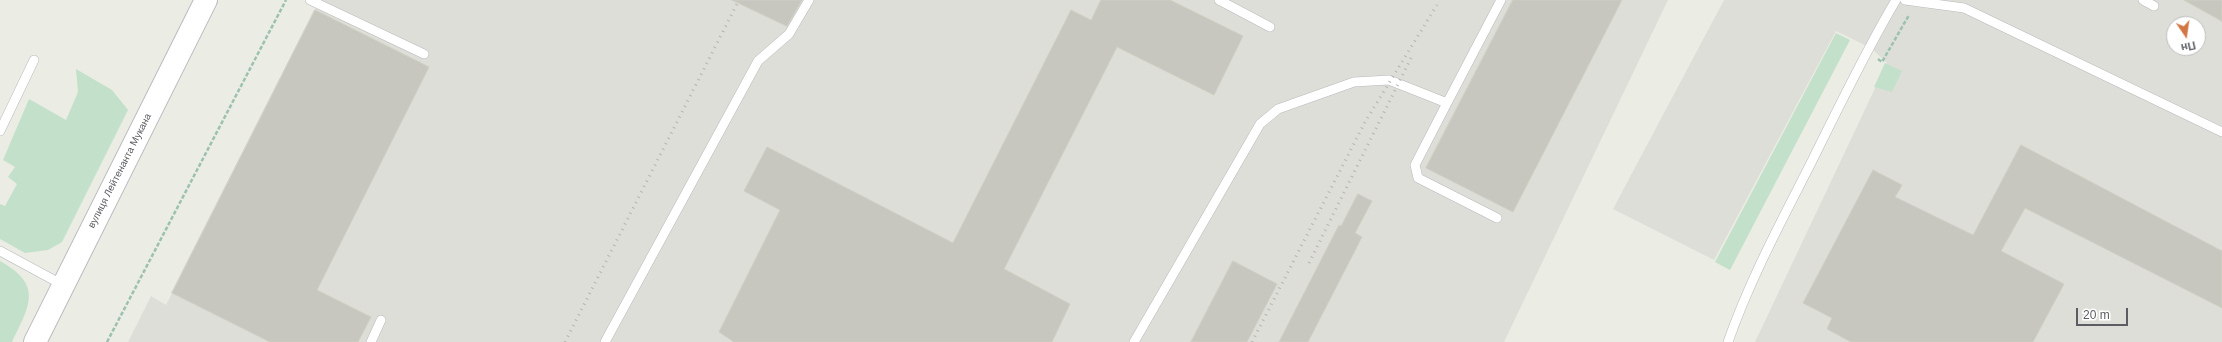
<!DOCTYPE html>
<html>
<head>
<meta charset="utf-8">
<style>
	body { margin:0 }
	#map { position:relative; width:2222px; height:342px; overflow:hidden; background:#ebece3; font-family:Arial,sans-serif }
	canvas { display:block }
	.north { position:absolute; left:2166px; top:16px; width:40px; height:40px; box-sizing:border-box; background:#fff; border:1px solid #bdbec0; border-radius:50%; rotate:167deg; font-size:11px; font-weight:700; line-height:16px; text-align:center; color:#5b5d62 }
	.north::after { content:''; display:block; margin:auto; width:14px; height:18px; background:#d27744; clip-path:polygon(50% 0,100% 100%,50% 72%,0 100%) }
	.scale { position:absolute; left:2076px; top:308px; width:52px; height:18px; box-sizing:border-box; border:2px solid #5b5d62; border-top:0; padding-left:5px; font-size:12px; line-height:14px; white-space:nowrap; color:#5b5d62; -webkit-text-stroke:3px #fff; paint-order:stroke }
</style>
</head>
<body>
<div id="map">
<canvas width="2222" height="342"></canvas>
<div class="north">Пн</div>
<div class="scale">20 m</div>
</div>
<script>
const ctx = document.querySelector('canvas').getContext('2d');
ctx.lineJoin = 'round';
function fillPath(path, color) { ctx.fillStyle = color; ctx.fill(path, 'evenodd'); }
function stroke(path, color, width, dash) { ctx.strokeStyle = color; ctx.lineWidth = width; ctx.lineCap = dash ? 'butt' : 'round'; ctx.setLineDash(dash || []); ctx.stroke(path); }
function write(font, color, halo, rows, align = 'center') {
  ctx.font = font + ' Arial,sans-serif'; ctx.lineWidth = 3; ctx.setLineDash([]); ctx.textBaseline = 'middle'; ctx.strokeStyle = halo; ctx.fillStyle = color; for (const [text, x, y, turn = 0] of rows) {
    ctx.save(); ctx.translate(x, y); ctx.rotate((+turn || 0) * Math.PI / 180); ctx.textAlign = isNaN(turn) ? turn : align; if (halo) ctx.strokeText(text, 0, 0); ctx.fillText(text, 0, 0); ctx.restore();
  }
}
fillPath(new Path2D(`
	M320 0H1668L1504 342H128L151 296 166 305Z
	M1724 0H2222V342H1755L1887 63 1871 48 1836 31 1714 260 1613 209ZM2174 24H2198V48H2174Z`), '#deded8');
fillPath(new Path2D(`
	M1836 33 1850 40 1730 270 1715 262Z
	M1885 63 1902 71 1892 92 1874 87Z
	M76 69 112 90 128 110 62 242 48 250 25 253 0 239V204L5 206 17 184 8 177 15 167 3 160 29 99 66 120 78 92Z
	M0 261C43 285 30 305 12 342H0Z`), '#c3e0cb');
const building = new Path2D(`
	M732 0H802L787 26Z
	M1101 0H1170L1243 36 1214 95 1117 47 1004 269 1070 304 1052 342H734L719 332 780 210 744 191 767 147 953 243 1071 10 1091 20Z
	M1513 0H1622L1513 212 1426 168Z
	M2184 0H2222V21Z
	M315 10 429 67 317 290 371 317 358 342H270L172 293Z
	M2021 145 2222 251V308L2025 208 2001 251 2064 284 2033 342H1851L1827 329 1832 318 1803 303 1873 170 1902 185 1895 197 1973 235Z
	M1358 194 1372 201 1355 233 1362 237 1308 342H1279L1339 225 1341 226Z
	M1233 261 1277 284 1247 342H1191Z`);
fillPath(building, '#c7c7c0');
stroke(building, '#d0cfc3', 1);
const lane = new Path2D(`
	M310 0 424 54
	M1219 0 1270 27
	M1905 0 1964 8 2222 132
	M2143 0 2154 6
	M1447 103 1415 165 1418 178 1497 218
	M0 131 34 60
	M0 251 63 285
	M371 342 381 320
	M605 342 758 61 789 34 809 0
	M1134 342 1260 124 1278 109 1354 82 1389 80 1447 103 1501 0
	M1728 342C1750 279 1782 220 1812 161 1839 107 1865 52 1896 0`);
const secondary = new Path2D(`
	M35 342 206 0`);
stroke(lane, '#b8b9be', 10);
stroke(secondary, '#b9bac0', 24);
stroke(new Path2D(`
	M1878 59 1882 62 1909 15
	M107 342 286 0`), '#9dc1b1', 2.5, [4, 2]);
stroke(lane, '#fff', 9);
stroke(secondary, '#fff', 22);
stroke(new Path2D(`
	M1309 263 1413 54
	M565 342 739 0
	M1252 342 1365 122 1437 5`), '#b3b4b4', 3, [1, 5]);
write('10px', '#5b5d62', '#fff', [
	["вулиця Лейтенанта Мукана",120,171,-63]
]);
</script>
</body>
</html>
